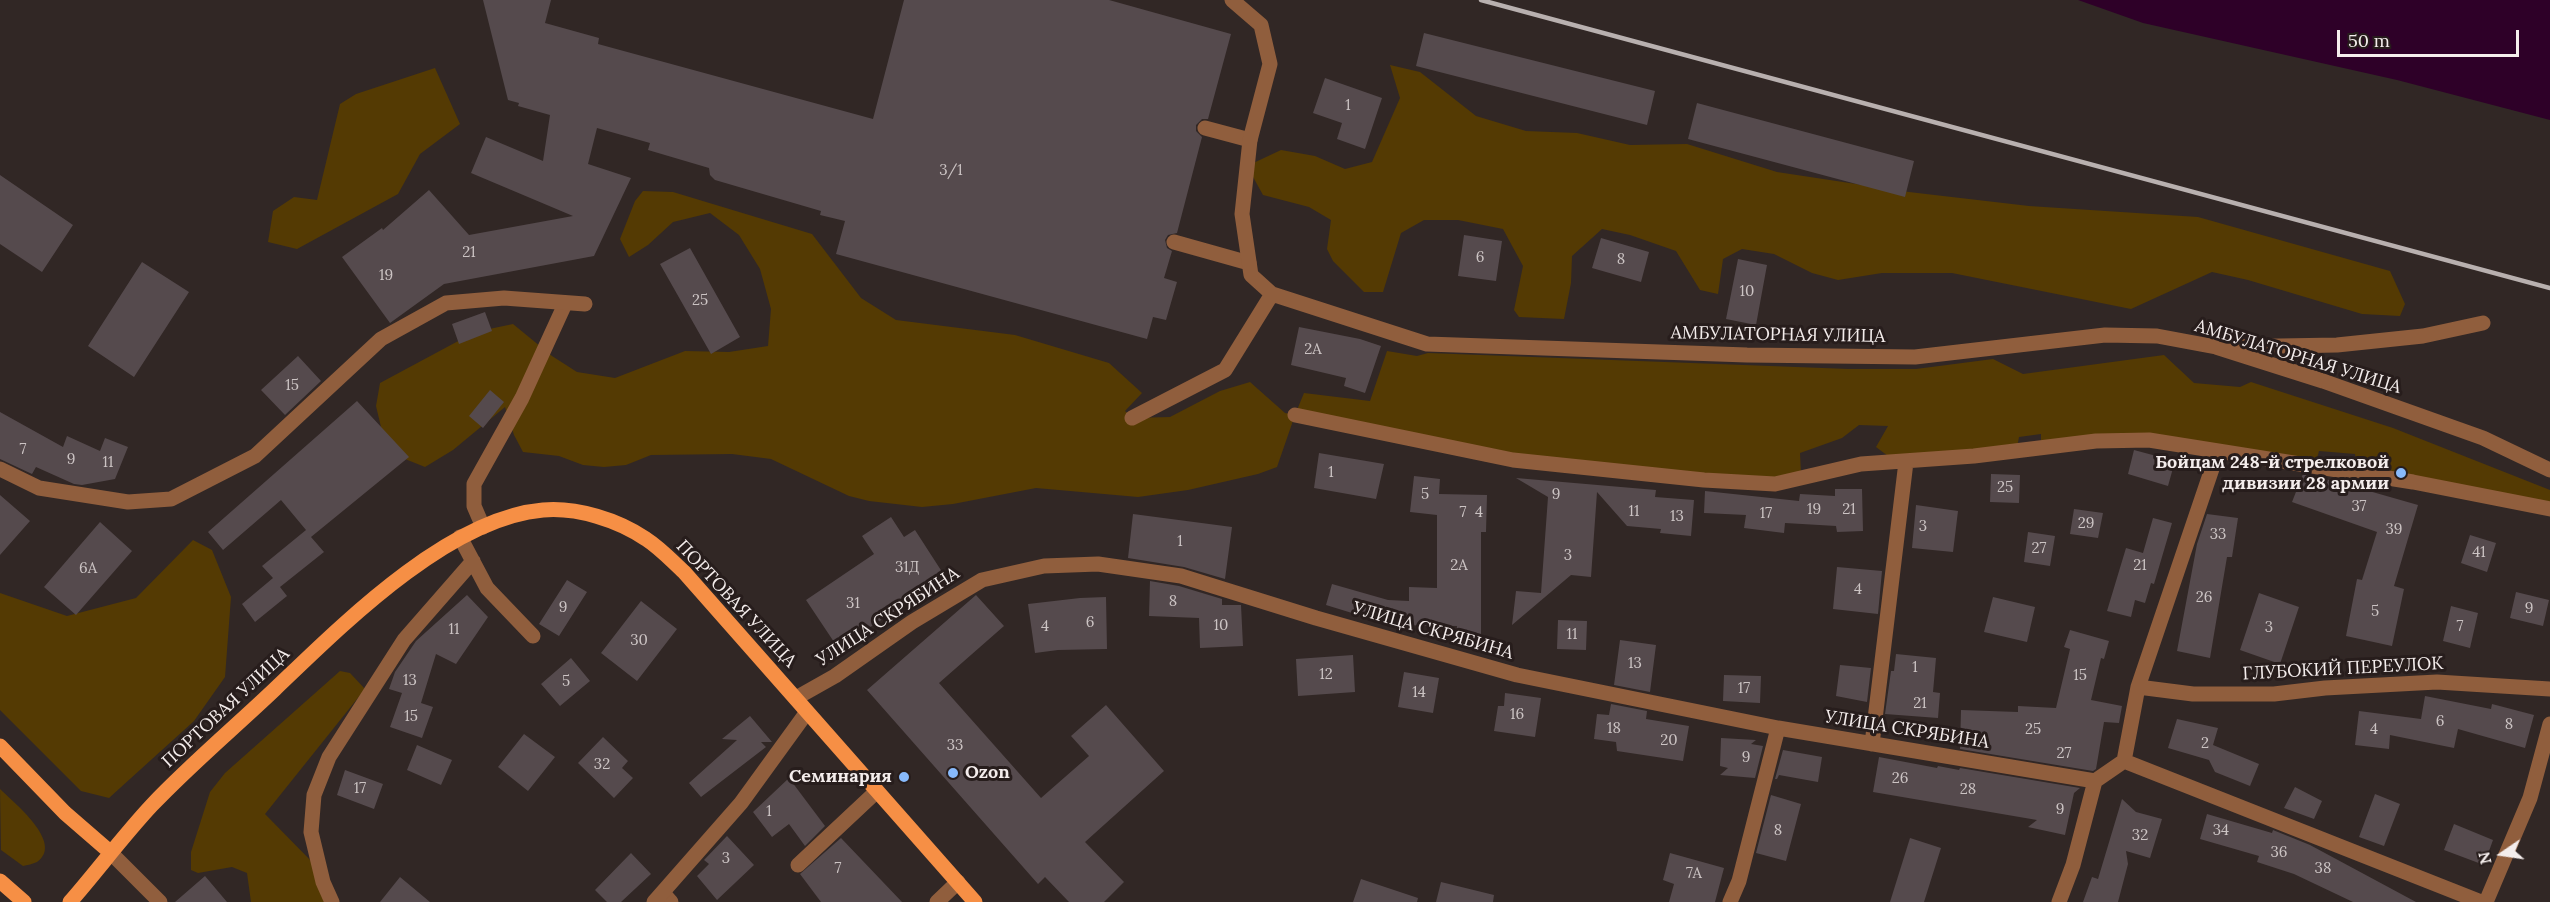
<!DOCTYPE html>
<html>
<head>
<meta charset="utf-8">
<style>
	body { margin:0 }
	#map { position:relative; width:2550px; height:902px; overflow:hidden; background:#312725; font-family:Lora,serif }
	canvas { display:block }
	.north { position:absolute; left:2472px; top:824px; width:60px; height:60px; -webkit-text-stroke:4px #271d1c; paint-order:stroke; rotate:257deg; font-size:16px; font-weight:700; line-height:24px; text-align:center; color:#f4edec }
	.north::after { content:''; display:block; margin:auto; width:21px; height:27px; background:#f4edec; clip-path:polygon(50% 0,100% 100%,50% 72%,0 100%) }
	.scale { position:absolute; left:2337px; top:30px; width:182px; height:27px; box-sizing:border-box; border:3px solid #f4edec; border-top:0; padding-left:8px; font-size:18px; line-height:21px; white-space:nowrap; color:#f4edec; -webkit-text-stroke:4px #271d1c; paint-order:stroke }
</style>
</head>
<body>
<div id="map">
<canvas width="2550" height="902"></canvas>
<div class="north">N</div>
<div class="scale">50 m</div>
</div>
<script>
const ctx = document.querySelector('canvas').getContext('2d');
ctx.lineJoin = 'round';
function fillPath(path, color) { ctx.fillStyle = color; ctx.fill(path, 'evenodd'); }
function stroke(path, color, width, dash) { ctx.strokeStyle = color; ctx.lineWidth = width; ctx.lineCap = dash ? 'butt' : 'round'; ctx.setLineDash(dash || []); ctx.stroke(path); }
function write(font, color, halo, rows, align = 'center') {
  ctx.font = font + ' Lora,serif'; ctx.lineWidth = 6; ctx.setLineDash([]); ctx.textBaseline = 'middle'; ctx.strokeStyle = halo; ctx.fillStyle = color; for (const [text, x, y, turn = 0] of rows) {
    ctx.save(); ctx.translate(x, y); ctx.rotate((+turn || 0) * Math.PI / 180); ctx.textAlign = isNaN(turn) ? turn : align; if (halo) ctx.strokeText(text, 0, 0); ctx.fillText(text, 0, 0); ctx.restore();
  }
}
fillPath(new Path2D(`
	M1390 65 1420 72 1476 116 1526 131 1577 133 1630 145 1687 144 1777 172 1909 192 2029 206 2198 217 2390 271 2405 304 2400 316 2362 314 2248 280 2212 272 2131 309 1952 273H1882L1838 280 1812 273 1774 254 1742 249 1723 259 1718 294 1700 290 1676 251 1630 235 1602 229 1572 256 1571 283 1564 319 1519 317 1514 310 1523 266 1503 229 1458 220H1424L1401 233 1383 292H1364L1333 261 1327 249 1331 220 1309 207 1263 195 1247 166 1281 150 1315 156 1345 169 1372 162 1400 98Z
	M435 68 460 124 420 154 398 194 297 249 268 242 273 211 294 197 317 200 340 104 356 94Z
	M643 191 673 192 812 234 861 298 896 320 1015 335 1109 363 1142 393 1125 411 1133 418 1170 417 1220 391 1250 382 1285 413 1295 415 1277 467 1258 474 1188 490 1138 497 1036 488 953 504 922 507 869 501 849 496 771 459 732 454 651 455 626 465 604 467 583 465 559 456 523 452 514 435 505 407 453 450 425 467 400 457 381 427 376 406 380 383 475 332 513 324 552 356 577 372 615 378 685 351 729 352 768 346 771 309 760 269 739 235 710 213 673 222 648 245 629 257 620 239 635 201Z
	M1387 351 1417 356 1428 353 1849 369H1916L1993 359 2023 374 2164 355 2194 383 2240 387 2251 382 2393 428 2550 490V505L2357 468 2355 454 2319 451 2316 462 2220 447 2041 444V434L2019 437 2017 448 1892 459 1876 447 1888 426 1859 425 1842 438 1800 453 1801 474 1775 480 1514 456 1297 410 1304 393 1370 401Z
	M193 540 212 550 231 597 225 677 194 721 109 798 81 791 0 710V593L67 616 136 598Z
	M340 671 350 673 365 689 265 814 317 867 328 902H251L247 873 232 867 198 873 191 870V852L210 792 225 773Z
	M0 789C13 802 65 843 37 862 33 864 27 865 23 866L1 850Z`), '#543a03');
fillPath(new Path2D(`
	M2078 0H2550V120L2397 80 2143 23Z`), '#2e0028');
fillPath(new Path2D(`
	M483 0H551L545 23 599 38 598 44 873 119 904 0H1109L1231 34 1208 119H1202L1196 125V131L1202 137 1177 233 1168 235 1165 240 1167 248 1172 251 1164 278 1177 282 1166 320 1153 317 1147 339 836 254 845 221 820 215 821 211 715 180 710 175 709 168 648 150 650 143 597 128 588 164 631 178 594 256 444 284 390 323 342 257 382 228 383 230 429 190 469 235 573 216 471 173 486 137 543 161 550 115 518 106 519 103 508 100Z
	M1424 33 1655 91 1647 125 1416 66Z
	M1325 78 1382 98 1365 149 1337 139 1342 123 1313 113Z
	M1697 103 1914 161 1905 197 1688 139Z
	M0 175 73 225 42 272 0 244Z
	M1464 235 1502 241 1496 281 1458 276Z
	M1601 238 1649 252 1641 282 1592 268Z
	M690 248 740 337 711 354 660 264Z
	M1738 259 1767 265 1756 325 1726 319Z
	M142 262 189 292 134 377 88 346Z
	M485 312 492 331 459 344 452 324Z
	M1299 327 1360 339 1381 346 1365 393 1344 386 1346 378 1291 365Z
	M298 356 321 381 285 415 261 390Z
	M490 390 504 402 483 428 469 416Z
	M357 401 409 457 311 537 324 552 280 587 287 596 255 622 242 604 273 578 262 566 306 530 281 500 223 550 208 532Z
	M0 412 63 447 67 436 100 451 105 438 128 447 115 479 82 485 74 484 36 467 32 474 0 459Z
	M2134 450 2175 461 2168 486 2128 474Z
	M1319 453 1384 464 1376 499 1314 488Z
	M1991 474 2020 475 2019 503 1990 502Z
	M2303 474 2322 477 2347 488 2348 485 2418 505 2394 586 2404 589 2392 646 2346 636 2357 579 2362 580 2377 532 2292 502Z
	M1414 476 1440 479 1439 494 1487 495 1486 532H1481V640L1456 637 1457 626 1391 625 1326 605 1332 584 1388 600 1409 601V587L1437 588V515L1410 512Z
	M1516 478 1656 490 1655 497 1694 500 1691 536 1660 533 1661 529 1627 526 1597 492 1591 577 1571 575 1512 625 1516 591 1541 593 1548 497Z
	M1835 489H1862L1863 531 1837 532 1836 526 1785 523 1784 533 1744 528 1746 515 1704 513 1705 491 1799 501 1800 494 1835 496Z
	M0 495 30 521 0 555Z
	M1916 505 1958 511 1953 552 1912 548Z
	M2074 509 2103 513 2098 538 2070 534Z
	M1133 514 1232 527 1225 579 1184 567 1128 558Z
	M2207 514 2238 518 2232 557H2227L2210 658 2177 651 2197 544Z
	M891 517 904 537 915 530 946 578 838 648 806 600 874 554 862 536Z
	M2153 518 2172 523 2154 584 2151 583 2145 603 2135 600 2131 617 2107 611 2126 548 2143 553Z
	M100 522 132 551 76 615 44 587Z
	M2028 532 2055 536 2050 566 2024 562Z
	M2470 535 2496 543 2487 572 2461 563Z
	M1837 567 1882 571 1878 614 1833 609Z
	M567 580 587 592 559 636 539 624Z
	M1150 581 1179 586 1222 599V605H1241L1243 646 1200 648 1199 618 1149 616Z
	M2516 592 2549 600 2543 626 2510 618Z
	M2259 593 2299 607 2280 664 2240 650Z
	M467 595 488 617 456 664 436 654 421 703 433 707 422 738 390 727 402 693 389 689 395 672 416 641Z
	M976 595 1004 626 939 683 1041 798 1089 756 1071 736 1106 705 1164 771 1085 842 1124 882 1104 902H1069L1045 877 1038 884 867 690Z
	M1106 597 1107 649 1058 650 1035 653 1028 604 1080 598Z
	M1993 597 2035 607 2027 642 1984 632Z
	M641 601 677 629 637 681 601 653Z
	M2451 606 2478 613 2470 648 2443 641Z
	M1558 620 1587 621 1586 650 1557 649Z
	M2070 630 2109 641 2104 659 2101 658 2091 700 2122 706 2119 723 2104 722 2096 769 2093 771 1960 749 1961 710 2018 712V706L2056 708 2070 649 2064 647Z
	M1620 640 1656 645 1650 692 1614 685Z
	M1896 654 1936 658 1933 692 1940 693 1938 718 1885 714 1891 671H1894Z
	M1353 655 1355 692 1298 696 1296 659Z
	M571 658 590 681 560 706 541 684Z
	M1840 665 1871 668 1867 702 1836 696Z
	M1404 672 1439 678 1433 713 1398 707Z
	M1724 675 1761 676 1760 703 1723 701Z
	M1505 693 1541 698 1535 737 1494 731 1498 706H1504Z
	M2425 696 2491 709 2492 704 2534 715 2525 748 2458 729 2454 748 2390 735 2389 749 2355 745 2359 711 2421 719Z
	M1611 704 1647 711 1646 719 1689 726 1683 761 1617 751 1616 742 1594 739 1597 714 1609 715Z
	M750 716 772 742H761L766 747 701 797 689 783 737 740 722 739Z
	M2177 719 2218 728 2213 745 2259 764 2250 786 2215 772 2209 760 2168 748Z
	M524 734 555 757 528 791 498 767Z
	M603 737 628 761 622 768 633 778 614 798 578 763Z
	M1721 738 1756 740 1751 744 1763 746 1755 778 1720 775 1728 768 1720 766Z
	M417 745 452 760 441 785 407 770Z
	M1783 750 1822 757 1818 782 1779 775 1777 779H1775Z
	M1879 757 1937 768 1938 766 1959 770 1960 768 2080 788 2074 793 2065 835 2028 827 2037 820 1873 792Z
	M345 770 383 784 374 809 337 795Z
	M789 778 825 826 805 846 789 824 772 837 753 812Z
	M2295 787 2322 801 2314 819 2284 808Z
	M2375 794 2400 804 2384 846 2359 837Z
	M1771 795 1801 804 1786 861 1756 853Z
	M2122 799 2136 812 2162 819 2150 858 2126 851 2128 864 2118 902H2083L2092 877 2098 879Z
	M2207 814 2272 833 2273 830 2310 845 2416 902H2353L2294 874 2257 862 2259 856 2200 839Z
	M2454 824 2493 840 2484 865 2444 850Z
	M727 836 754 865 717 900 697 876 709 864 704 860Z
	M841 838 902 902H821L800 874Z
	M1910 838 1941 848 1924 902H1890Z
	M631 853 651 874 621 902H607L595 890Z
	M1670 853 1724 868 1715 902H1669L1674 884 1663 880Z
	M205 876 227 902H175Z
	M400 877 430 902H380Z
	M1361 879 1418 898 1417 902H1353Z
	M1441 882 1494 895 1493 902H1436Z`), '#554a4d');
stroke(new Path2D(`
	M1205 128 1250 140
	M1174 242 1249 263
	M2222 347 2337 345 2423 336 2483 323
	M483 527 474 506V484L522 398 565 304
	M110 852 160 902
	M798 865 877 791
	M663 893 671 902
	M937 902 958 882`), '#905e3d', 15);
stroke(new Path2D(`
	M1232 0 1261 25 1270 64 1250 140 1242 214 1251 275 1272 294 1427 344 1747 355 1915 357 2105 335 2157 336 2216 347 2323 381 2483 438 2550 470
	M1295 415 1513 460 1704 480 1775 484 1861 464 1974 456 2096 441 2149 440 2413 482 2550 509
	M1132 418 1225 370 1272 294
	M0 469 39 488 128 502 171 499 255 456 381 339 446 303 504 298 585 304
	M460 537 487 588 533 636
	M2138 687 2193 694H2274L2325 688 2437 682 2550 689
	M796 698 835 676 912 622 982 580 1044 566 1098 564 1181 576 1316 618 1517 675 1778 728 2095 781
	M1872 744 1906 462
	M2124 761 2481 902
	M332 902 323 882 311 832 314 795 329 757 404 640 473 561
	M654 902 741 803 807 712
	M1730 902 1739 881 1778 728
	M2059 902 2073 865 2095 781 2124 761 2138 687 2218 451
	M2486 902 2530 798 2550 724`), '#905e3d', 15);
stroke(new Path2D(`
	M0 746 65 813 110 852
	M0 881 24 902
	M70 902C98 870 123 836 152 805 191 764 234 728 275 689 341 626 448 518 543 510 577 507 618 520 646 539 660 548 672 561 684 572L975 902`), '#f68f45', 15);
stroke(new Path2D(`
	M1481 0 2550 288`), '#b8b0af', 4.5);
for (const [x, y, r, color] of [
	[2401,473,6,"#88bafc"],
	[953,773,6,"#88bafc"],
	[904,777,6,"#88bafc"]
]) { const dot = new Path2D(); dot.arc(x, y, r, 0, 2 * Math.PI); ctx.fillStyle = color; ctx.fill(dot); stroke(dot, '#271d1c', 2); }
write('15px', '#ccc4c4', null, [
	["1",1348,106],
	["3/1",951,171],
	["21",469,253],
	["6",1480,258],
	["8",1621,260],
	["19",386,276],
	["10",1747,292],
	["25",700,301],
	["2А",1313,350],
	["15",292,386],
	["7",23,450],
	["9",71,460],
	["11",108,463],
	["1",1331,473],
	["25",2005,488],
	["5",1425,495],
	["9",1556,495],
	["37",2359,507],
	["19",1814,510],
	["21",1849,510],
	["11",1634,512],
	["7",1463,513],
	["4",1479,513],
	["17",1766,514],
	["13",1677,517],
	["29",2086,524],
	["3",1923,527],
	["39",2394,530],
	["33",2218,535],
	["1",1180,542],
	["27",2039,549],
	["41",2479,553],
	["3",1568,556],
	["2А",1459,566],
	["21",2140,566],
	["31Д",907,568],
	["6А",88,569],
	["4",1858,590],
	["26",2204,598],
	["8",1173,602],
	["31",853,604],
	["9",563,608],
	["9",2529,609],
	["5",2375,612],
	["6",1090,623],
	["10",1221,626],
	["4",1045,627],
	["7",2460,627],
	["3",2269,628],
	["11",454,630],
	["11",1572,635],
	["30",639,641],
	["13",1635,664],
	["1",1915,668],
	["12",1326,675],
	["15",2080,676],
	["13",410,681],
	["5",566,682],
	["17",1744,689],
	["14",1419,693],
	["21",1920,704],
	["16",1517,715],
	["15",411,717],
	["6",2440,722],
	["8",2509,725],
	["18",1614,729],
	["25",2033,730],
	["4",2374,730],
	["20",1669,741],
	["2",2205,744],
	["33",955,746],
	["27",2064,754],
	["9",1746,758],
	["32",602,765],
	["26",1900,779],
	["17",360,789],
	["28",1968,790],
	["9",2060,810],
	["1",769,812],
	["8",1778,831],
	["34",2221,831],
	["32",2140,836],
	["36",2279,853],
	["3",726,859],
	["7",838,869],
	["38",2323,869],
	["7А",1694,874]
]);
write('18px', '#f4edec', '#271d1c', [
	["АМБУЛАТОРНАЯ УЛИЦА",1778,335,1],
	["АМБУЛАТОРНАЯ УЛИЦА",2298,357,17],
	["ПОРТОВАЯ УЛИЦА",736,604,47],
	["УЛИЦА СКРЯБИНА",888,617,-33],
	["УЛИЦА СКРЯБИНА",1433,631,16],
	["ГЛУБОКИЙ ПЕРЕУЛОК",2343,669,-3],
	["ПОРТОВАЯ УЛИЦА",226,708,-43],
	["УЛИЦА СКРЯБИНА",1907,730,9]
]);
write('bold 18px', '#f4edec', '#271d1c', [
	["Бойцам 248-й стрелковой",2389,463],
	["дивизии 28 армии",2389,484],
	["Ozon",965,773,"left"],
	["Семинария",892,777]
], 'right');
</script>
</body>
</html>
